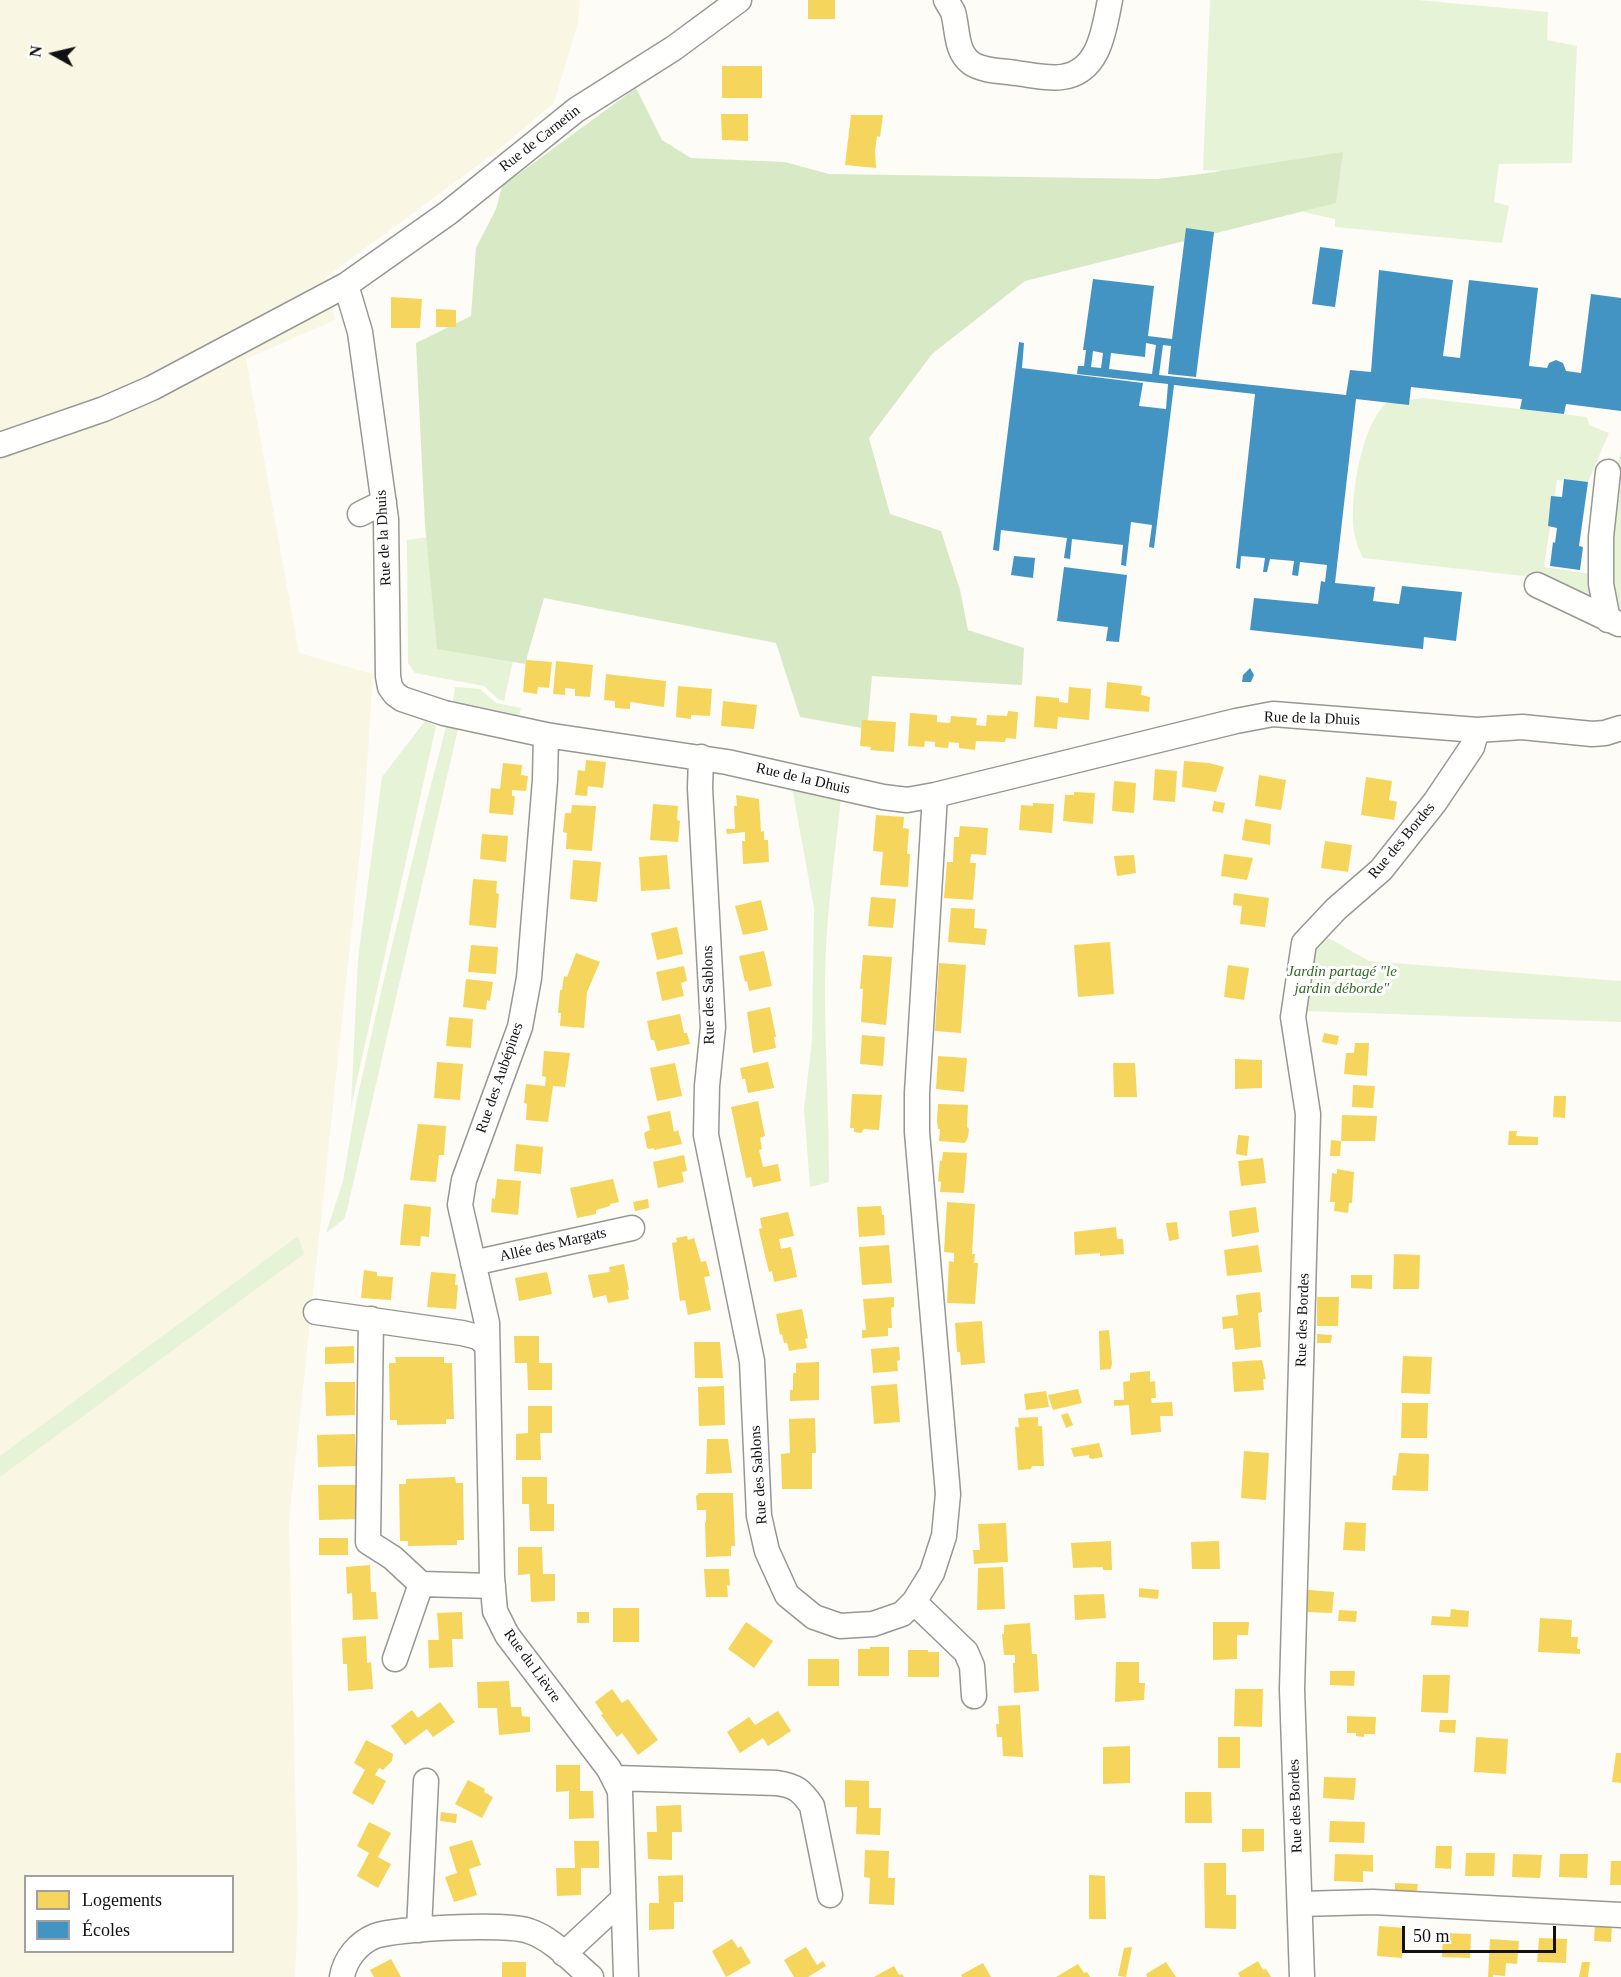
<!DOCTYPE html>
<html>
<head>
<meta charset="utf-8">
<style>
	body { margin:0 }
	#map { position:relative; width:1621px; height:1977px; overflow:hidden; background:#fdfcf7; font-family:"Times New Roman",serif }
	canvas { display:block }
	.legend { position:absolute; left:24px; top:1875px; width:210px; height:78px; box-sizing:border-box; background:#fff; border:2px solid #a0a0a0; margin:0; padding:8px 10px; list-style:none; font-size:18px; color:#111 }
	.legend li { display:flex; align-items:center; gap:12px; height:30px }
	.legend b { width:30px; border:2px solid #a0a0a0 }
	.north { position:absolute; left:24px; top:24px; width:60px; height:60px; -webkit-text-stroke:4px #fff; paint-order:stroke; rotate:278deg; font-size:16px; font-weight:700; line-height:24px; text-align:center; color:#111 }
	.north::after { content:''; display:block; margin:auto; width:21px; height:27px; background:#111; clip-path:polygon(50% 0,100% 100%,50% 72%,0 100%) }
	.scale { position:absolute; left:1402px; top:1926px; width:154px; height:27px; box-sizing:border-box; border:3px solid #111; border-top:0; padding-left:8px; font-size:18px; line-height:21px; white-space:nowrap; color:#111; -webkit-text-stroke:4px #fff; paint-order:stroke }
</style>
</head>
<body>
<div id="map">
<canvas width="1621" height="1977"></canvas>
<ul class="legend">
<li><b style="height:16px;background:#f6d55c"></b>Logements</li>
<li><b style="height:16px;background:#4393c3"></b>Écoles</li>
</ul>
<div class="north">N</div>
<div class="scale">50 m</div>
</div>
<script>
const ctx = document.querySelector('canvas').getContext('2d');
ctx.lineJoin = 'round';
function fillPath(path, color) { ctx.fillStyle = color; ctx.fill(path, 'evenodd'); }
function stroke(path, color, width, dash) { ctx.strokeStyle = color; ctx.lineWidth = width; ctx.lineCap = dash ? 'butt' : 'round'; ctx.setLineDash(dash || []); ctx.stroke(path); }
function write(font, color, halo, rows, align = 'center') {
  ctx.font = font + ' "Times New Roman",serif'; ctx.lineWidth = 6; ctx.setLineDash([]); ctx.textBaseline = 'middle'; ctx.strokeStyle = halo; ctx.fillStyle = color; for (const [text, x, y, turn = 0] of rows) {
    ctx.save(); ctx.translate(x, y); ctx.rotate((+turn || 0) * Math.PI / 180); ctx.textAlign = isNaN(turn) ? turn : align; if (halo) ctx.strokeText(text, 0, 0); ctx.fillText(text, 0, 0); ctx.restore();
  }
}
fillPath(new Path2D(`
	M0 0H580L578 22 554 103 492 155 326 277 335 320 246 359 299 653 373 674 364 813 289 1521 298 1910 295 1977H0ZM26 1876H232V1952H26Z`), '#f9f7e4');
fillPath(new Path2D(`
	M1210 0H1417L1548 12 1547 40 1577 46 1572 163 1499 164 1494 202 1509 206 1502 243 1335 227V219L1304 212 1303 175 1203 170Z
	M1423 398 1587 417 1589 425 1609 433 1588 482 1557 480 1544 567 1591 574 1593 597 1585 600 1541 578 1363 558C1360 552 1357 546 1356 540 1347 511 1359 444 1375 418 1378 412 1382 408 1386 403Z
	M1621 450V609L1617 604 1612 591 1613 483Z
	M456 533 530 585 504 701 498 699 484 686 415 673 408 663 407 540Z
	M455 687 480 689 496 703 521 708 519 715 453 701Z
	M425 721 436 726 351 1107 358 959 382 777Z
	M446 727 458 729 347 1210 344 1219 326 1233 343 1181 356 1104 384 979 426 804Z
	M792 787 841 799C834 861 825 924 825 986 825 1051 829 1117 829 1182L810 1187 804 1109 812 1041 814 908Z
	M1323 935 1369 961 1621 981V1022L1305 1011 1312 962Z
	M298 1236 304 1254 0 1477V1456Z`), '#e7f3d7');
fillPath(new Path2D(`
	M636 88 662 140 691 158 785 162 829 174 1157 179 1201 174 1343 152 1336 203 1025 281 932 354 869 438 890 514 941 531 960 590 968 630 1024 648 1022 685 872 676 867 729 800 717 776 643 544 598 525 664 437 649 425 525 416 343 471 316 476 248 496 209 502 186Z`), '#d8eac5');
fillPath(new Path2D(`
	M808 0H835V19H808Z
	M722 66H762V98H722Z
	M721 114H748V141L722 140Z
	M851 115H883L880 137 877 136 875 151 876 168 845 165Z
	M391 297 422 299 420 328H391Z
	M436 309 456 310V327H436Z
	M526 660 552 662 549 688 538 687 537 694 523 692Z
	M556 661 593 665 590 697 575 696V689L565 688V695L553 694Z
	M606 674 666 681 664 707 630 702V709L615 708V701L604 700Z
	M1107 682 1142 686 1141 695 1150 697 1149 712 1105 708Z
	M678 686 712 689 710 716 691 715V719L676 717Z
	M1069 687 1091 689 1089 720 1058 717 1057 729 1034 727 1036 696 1059 698V702L1068 703Z
	M723 701 757 705 754 729 721 726Z
	M1008 711 1018 712 1016 739 1006 738 1005 742 976 741 975 750 959 748V743L949 742 948 748 935 747V742L925 741 924 747 908 746 910 713 937 715V722L950 723 951 716 977 718 976 725 986 726 987 715 1007 716Z
	M862 720 896 722 894 752 870 750 871 747 860 746Z
	M586 760 606 762 603 788 588 786 587 796 575 795 578 770 585 771Z
	M1184 761 1209 763 1224 767 1216 792 1182 787Z
	M503 763 522 765 521 775 528 776 526 791 512 790V796H515L513 815 489 813 491 788 500 789Z
	M1155 769 1177 771 1175 802 1153 800Z
	M1259 775 1286 780 1281 810 1255 806Z
	M1366 777 1392 781 1389 800 1397 802 1394 820 1361 815Z
	M1114 781 1136 783 1134 813 1112 811Z
	M1074 792 1095 793 1093 824 1063 821 1065 795H1074Z
	M736 795 759 799 761 832 764 831V840H768L769 862 743 864 742 841H745V832L727 834 726 829H735L734 806H737Z
	M1214 801 1225 803 1223 813 1212 811Z
	M1033 803 1054 804 1052 833 1019 830 1021 805 1033 806Z
	M653 804 678 806 677 820 680 821 678 842 650 840Z
	M572 805 596 806 592 851 566 849 567 833 563 832 565 813H571Z
	M876 815 904 817 903 828 909 829 907 854H910L908 887 880 885 883 852 873 851Z
	M1245 819 1271 824 1270 845 1242 840Z
	M960 826 988 828 986 855 971 854 970 863H976L973 900 944 898 947 862H953L954 837H959Z
	M482 834 508 836 506 862 480 859Z
	M1325 841 1352 845 1348 872 1321 868Z
	M1224 854 1253 858 1247 880 1221 876Z
	M667 855 670 889 641 891 639 857Z
	M1134 855 1136 873 1117 876 1114 856Z
	M573 860 601 862 597 902 570 899Z
	M473 879 497 881 496 893 499 894 496 928 469 925Z
	M1234 893 1269 898 1265 927 1240 924 1242 906 1233 905Z
	M871 897 896 899 893 928 868 926Z
	M761 900 768 930 743 935 735 906Z
	M951 908 975 909 974 928 987 929 985 945 948 942Z
	M677 927 683 954 657 960 651 933Z
	M1110 942 1114 994 1078 997 1074 945Z
	M471 945 498 947 496 974 468 972Z
	M764 951 772 986 749 991 747 981 745 982 739 956Z
	M576 953 600 962 587 992 584 1028 560 1026 561 1013H558L560 990H562L564 976 567 977Z
	M863 955 892 957 886 1025 861 1022 863 989H860Z
	M939 963 966 965 961 1033 935 1031Z
	M1228 965 1249 968 1244 1000 1224 997Z
	M684 966 687 981 681 983 684 996 662 1001 656 972Z
	M466 979 493 982 490 1001 487 1000 486 1010 463 1007Z
	M770 1007 776 1037H774L776 1048 753 1053 747 1012Z
	M680 1014 684 1033H687L690 1044 657 1051 654 1040H651L647 1021Z
	M449 1017 473 1019 471 1048 446 1046Z
	M1324 1033 1339 1036 1337 1045 1322 1042Z
	M862 1035 885 1037 883 1066 860 1064Z
	M1355 1043H1369L1367 1076 1344 1074 1346 1053H1354Z
	M544 1051 570 1053 565 1087 553 1086 548 1122 526 1120 527 1104 524 1103 526 1084 545 1086 546 1077 542 1076Z
	M938 1056 967 1058 964 1092 936 1089Z
	M1235 1059 1262 1060V1088L1235 1089Z
	M437 1062 463 1064 460 1100 434 1098Z
	M768 1062 774 1088 748 1093 745 1079H742L740 1068Z
	M675 1063 682 1096 657 1101 650 1068Z
	M1113 1063H1135L1137 1097H1114Z
	M1353 1085 1375 1086 1373 1108 1352 1107Z
	M852 1094 882 1095 879 1130 864 1129 861 1133 854 1132V1128H850Z
	M1554 1096H1566L1565 1118 1553 1117Z
	M758 1101 765 1136 760 1138 762 1149 759 1150 763 1167 778 1164 781 1181 753 1187 751 1177 746 1178 731 1107Z
	M938 1104 968 1105 967 1127 969 1129 968 1137 965 1143 939 1141 940 1129H938L937 1120Z
	M670 1111 674 1132 678 1130 682 1144 654 1150V1148L649 1149 647 1148 644 1133 650 1130 647 1116Z
	M1342 1115 1377 1116 1375 1141H1341Z
	M418 1124 446 1126 444 1155H439L436 1182 410 1180Z
	M1509 1131H1517L1516 1136 1538 1137V1145H1508Z
	M1238 1135 1249 1136 1247 1156 1236 1154Z
	M1331 1140 1341 1141 1340 1156H1330Z
	M516 1144 543 1147 541 1174 514 1171Z
	M943 1152 967 1153 964 1193 940 1192 941 1182 938 1181 940 1160 942 1161Z
	M684 1155 687 1171 682 1172 684 1182 658 1188 653 1162Z
	M1263 1158 1266 1183 1241 1186 1238 1161Z
	M1337 1169 1354 1172 1352 1203H1349L1348 1213 1334 1211 1335 1202H1330L1332 1173 1337 1174Z
	M497 1179 521 1181 518 1215 491 1212 492 1198 495 1199Z
	M613 1179 619 1202 610 1204V1206L596 1210V1214L577 1218 570 1188Z
	M648 1199 649 1208 635 1211 633 1202Z
	M947 1202 975 1204 972 1254H975L974 1263H978L975 1304 947 1303 949 1261 954 1262V1253L944 1252Z
	M404 1204 431 1207 429 1237 421 1236 420 1246 400 1245Z
	M881 1206 882 1215H884L885 1235 859 1237 857 1207Z
	M1256 1207 1259 1232 1232 1237 1229 1211Z
	M788 1212 794 1236 779 1239 781 1249 791 1247 797 1277 774 1282 772 1271 769 1272 760 1235 759 1229 762 1228 760 1218Z
	M1177 1222 1179 1239 1169 1241 1166 1223Z
	M1116 1227 1117 1239H1123L1124 1254 1100 1256V1253L1075 1255 1074 1232Z
	M687 1236 688 1240 694 1238 701 1262 706 1261 710 1276 704 1277 711 1310 688 1315 685 1300 680 1301 672 1243 677 1242 676 1238Z
	M889 1245 892 1283 862 1285 859 1247Z
	M1258 1245 1262 1272 1227 1276 1224 1250Z
	M1394 1254 1420 1255 1419 1289H1393Z
	M624 1264 629 1290H627L629 1299 608 1303 606 1295 593 1298 588 1275 610 1272 609 1267Z
	M364 1270 377 1272V1276L393 1277 391 1300 361 1298Z
	M431 1272 456 1274 455 1285H458L456 1309 427 1307Z
	M547 1272 552 1294 519 1301 515 1278Z
	M1351 1275H1372V1289L1351 1288Z
	M1260 1292 1262 1312 1258 1313 1261 1347 1235 1350 1233 1328 1223 1329 1222 1317 1238 1315 1236 1295Z
	M894 1297V1307L891 1308 892 1328H888V1336L862 1338V1330H866L863 1299Z
	M1317 1297H1339L1338 1326H1317Z
	M802 1309 808 1338 805 1339 807 1348 789 1351 787 1343H784L782 1334 780 1335 776 1314Z
	M982 1321 985 1363 961 1365 960 1352H957L955 1323Z
	M1109 1330 1112 1363 1111 1369 1100 1370 1099 1331Z
	M1317 1334 1332 1335 1331 1343H1317Z
	M514 1336H539V1363H552V1390H528L527 1363H515Z
	M694 1342H720L723 1378H695Z
	M354 1346V1363L325 1364V1347Z
	M895 1347H899L900 1360 897 1361 898 1371 873 1373 871 1349Z
	M1403 1356 1432 1357 1430 1394 1401 1393Z
	M395 1357H444V1363H452L454 1419H446V1424L397 1425V1420H390L389 1363H396Z
	M1262 1360 1266 1379H1263L1264 1390 1234 1392 1232 1362Z
	M819 1362V1400L790 1401V1390H793V1373H796V1363Z
	M1150 1371V1382L1155 1381 1156 1398H1151L1152 1403 1172 1402 1173 1416H1160L1161 1432 1131 1435 1129 1405 1114 1406V1400H1124L1123 1382 1130 1381V1373Z
	M325 1382H355V1415L326 1416Z
	M897 1384 900 1422 874 1424 871 1386Z
	M724 1386 725 1425 699 1426 698 1387Z
	M1078 1389 1082 1403 1053 1410 1048 1395Z
	M1046 1391 1049 1407 1026 1410 1024 1394Z
	M1402 1403H1428L1427 1438H1401Z
	M528 1406H552V1433H540L541 1460H516V1434L528 1433Z
	M1068 1413 1073 1425 1066 1428 1061 1415Z
	M1038 1417V1426H1042L1044 1466H1032L1031 1469 1018 1470 1015 1427H1019L1018 1418Z
	M815 1418 816 1453H812V1489H782L781 1454 790 1453 789 1419Z
	M355 1434 356 1466 318 1467 317 1435Z
	M707 1439H728L732 1473 706 1474Z
	M1099 1443 1103 1457 1092 1459 1089 1458V1455L1074 1457 1071 1448Z
	M1244 1451 1269 1453 1266 1500 1241 1498Z
	M1399 1453 1429 1454 1428 1491 1392 1490 1393 1475 1396 1476Z
	M455 1477 456 1483H463L464 1540H457V1545L408 1546V1541H400L399 1484H406V1479Z
	M522 1477H547V1504H554V1531H530L529 1504H522Z
	M318 1485H356L357 1519 319 1520Z
	M699 1493H733L735 1546H731V1556L706 1557 705 1522H706V1510H697L696 1496Z
	M1345 1522 1366 1523 1365 1551 1343 1550Z
	M1006 1523 1008 1562 974 1564 973 1550H980L978 1524Z
	M319 1538H348V1555H319Z
	M1111 1541 1112 1570H1103V1567L1073 1568 1071 1543Z
	M1219 1541 1220 1569H1192L1191 1542Z
	M518 1547H542L543 1574H555V1601L531 1602 530 1574 518 1575Z
	M370 1565 371 1592H376L378 1619 353 1620 352 1593 347 1594 346 1567Z
	M1003 1567 1005 1609 977 1610 978 1568Z
	M704 1569H729L730 1586 727 1585 728 1597H706Z
	M1139 1588 1159 1590 1158 1599 1139 1597Z
	M1308 1590 1334 1592 1332 1613 1307 1612Z
	M1104 1594 1106 1618 1075 1620 1074 1595Z
	M613 1608H639V1642H613Z
	M1451 1609 1469 1611 1468 1627 1431 1625 1432 1616 1450 1617Z
	M1339 1610 1357 1611 1356 1622 1338 1621Z
	M462 1612 463 1639H452L453 1667 429 1668 428 1640H439L437 1613Z
	M577 1612H589V1623H577Z
	M1540 1618 1572 1620 1571 1637H1578L1577 1649H1580V1654L1538 1652Z
	M746 1622 773 1641 754 1668 728 1649Z
	M1213 1622H1249L1248 1635H1237V1659L1213 1660Z
	M1030 1623 1032 1654H1037L1039 1691 1014 1693 1013 1663H1015V1655H1004L1002 1634H1004V1625Z
	M366 1636 367 1663 371 1662 373 1689 348 1691 347 1664H343L342 1638Z
	M870 1647H889V1676H858V1649H870Z
	M908 1650H928V1652H939V1677H908Z
	M808 1659H839V1686H808Z
	M1116 1662H1139V1683H1145L1144 1700 1115 1702Z
	M1330 1671H1355L1354 1686 1330 1685Z
	M1423 1675H1450L1448 1713 1421 1712Z
	M509 1681 511 1707H521L522 1716 530 1717V1732L499 1735 497 1708H478L477 1682Z
	M612 1689 622 1703 628 1699 658 1740 638 1755 622 1733 617 1737 601 1715 603 1714 595 1702Z
	M1235 1689H1263L1262 1727 1234 1726Z
	M440 1702 455 1722 433 1737 427 1729 405 1745 391 1726 412 1710 418 1718Z
	M1020 1705 1023 1757 1003 1756 1002 1737H997L996 1724H999L998 1706Z
	M778 1711 791 1731 768 1746 763 1738 740 1753 727 1732 749 1717 755 1725Z
	M1347 1716 1376 1717 1375 1734H1364V1737L1356 1736V1733H1347Z
	M1440 1720H1456L1455 1733 1439 1732Z
	M1218 1737H1240V1768H1218Z
	M1476 1737 1508 1739 1506 1774 1474 1772Z
	M366 1740 393 1754 392 1761 383 1770 379 1768 375 1775 386 1781 373 1805 352 1793 365 1770 354 1763Z
	M1130 1746V1783L1103 1784V1747Z
	M1616 1753H1621V1783L1612 1782Z
	M556 1765H580V1791H593L594 1818 569 1819V1791L556 1792Z
	M1324 1777 1356 1778 1354 1800 1323 1798Z
	M468 1780 485 1789 484 1792 493 1797 482 1818 455 1804Z
	M845 1780 869 1781V1808H881L880 1835 856 1834 857 1807H845Z
	M1185 1792H1211L1212 1823H1185Z
	M681 1805 682 1832H672V1860L648 1859 647 1832H657L656 1806Z
	M441 1812 457 1814 456 1823 440 1821Z
	M1330 1821 1365 1822 1364 1843 1329 1842Z
	M369 1822 391 1833 378 1857 391 1864 378 1888 357 1876 369 1853 357 1846Z
	M1242 1829H1264V1851L1242 1852Z
	M472 1840 481 1865 469 1869 477 1895 454 1902 445 1877 457 1873 449 1847Z
	M574 1841H599V1868H581V1895L557 1896 556 1868H575Z
	M1436 1846H1452L1451 1869 1435 1868Z
	M865 1850 889 1851 888 1878H895L894 1905 869 1904 870 1878 864 1877Z
	M1466 1853H1495L1494 1876H1465Z
	M1335 1854 1373 1855V1872L1363 1871V1882L1334 1881Z
	M1513 1854 1542 1855 1540 1878 1512 1877Z
	M1560 1854H1588L1587 1878 1559 1877Z
	M1611 1861H1621V1885H1610Z
	M1204 1863H1226V1895H1236V1929L1205 1928Z
	M683 1875V1902H674V1929L649 1930V1903H659L658 1876Z
	M1089 1875 1105 1876 1106 1919H1089Z
	M1395 1883 1418 1884 1417 1891H1395Z
	M1595 1925 1612 1926 1611 1942 1594 1941Z
	M1379 1926 1405 1928 1402 1958 1377 1956Z
	M1443 1933 1471 1934 1470 1958 1442 1957Z
	M1539 1938 1567 1939 1566 1963 1537 1962Z
	M732 1939 738 1948 741 1946 751 1963 726 1977 712 1951Z
	M1490 1939 1519 1941 1517 1964 1506 1963 1505 1976 1493 1975V1977H1488Z
	M806 1947 817 1965 823 1961 826 1966 808 1977H794L784 1960Z
	M1132 1947 1126 1977 1118 1976 1124 1948Z
	M391 1959 401 1977H374L370 1970Z
	M1258 1961 1263 1970 1266 1969 1271 1977H1240L1238 1973Z
	M502 1962H526V1977H502Z
	M1166 1962 1176 1977H1147L1146 1974Z
	M1582 1962H1590L1588 1977H1579Z
	M983 1963 991 1977H962L961 1975Z
	M1078 1964 1084 1973 1087 1972 1090 1977H1056Z
	M894 1966 899 1975 902 1974 904 1977H874Z`), '#f6d55c');
fillPath(new Path2D(`
	M1186 228 1214 232 1196 377 1168 374 1171 346 1163 345 1159 375 1346 395 1350 370 1371 372 1379 270 1453 280 1443 356 1460 358 1469 280 1538 288 1529 366 1547 368 1549 363 1556 360 1563 363 1566 371 1581 373 1591 294 1621 298V411L1566 404 1564 414 1520 409 1522 399 1411 387 1409 405 1356 399 1335 583 1375 587 1373 601 1399 604 1402 586 1462 592 1456 641 1424 637 1423 649 1250 630 1254 598 1318 604 1321 581 1325 582 1327 565 1300 562 1298 576 1292 575 1294 561 1270 559 1267 572H1263L1265 558 1241 556 1240 569 1236 568 1255 394 1174 385 1154 548 1149 547 1152 525 1131 522 1126 566 1121 565 1123 545 1072 539 1070 559 1064 558 1067 538 1001 530 999 551 993 550 1019 342 1024 343 1022 368 1143 383 1139 406 1166 409 1168 384 1077 374 1078 366H1084L1086 350H1083L1093 279 1154 286 1148 336 1172 339ZM1146 343 1156 345 1152 374 1109 369 1111 353 1145 357ZM1093 351 1103 353 1101 368 1091 367Z
	M1320 247 1343 250 1335 307 1312 304Z
	M1564 479 1588 482 1579 546 1583 547 1580 570 1550 566 1553 542 1555 543 1557 528 1548 526 1551 496 1562 497Z
	M1014 556 1035 558 1033 578 1011 575Z
	M1064 567 1127 575 1119 642 1106 641 1108 627 1057 621Z
	M1250 668 1254 675 1251 682H1242L1243 675Z`), '#4393c3');
const minor = new Path2D(`
	M946 0C948 4 951 8 953 12 958 29 955 51 971 63 982 71 1003 71 1016 73 1031 75 1048 79 1062 77 1100 72 1104 29 1110 0
	M346 285 360 332 386 519 388 676 390 687 395 694 402 699 444 713 546 735 727 762 883 797 907 800 935 795 1236 721 1273 714 1477 730 1522 727 1592 734 1605 733 1621 728
	M0 445 104 409 152 388 346 285 448 213 576 110 674 48 739 0
	M360 514 384 502
	M1537 585 1619 624
	M1608 620 1601 584V537L1608 472
	M546 735 545 780 529 978 520 1027 464 1180 460 1205 487 1323 492 1577 495 1611 507 1635 609 1769 620 1791 626 1977
	M701 757 700 788 713 1027 707 1086 706 1135 752 1361 759 1516 767 1551 787 1595 814 1617 840 1626 873 1624 902 1614 914 1602 932 1573 944 1536 948 1494 917 1132V1093L935 795
	M473 1263 632 1228
	M316 1312 462 1333 478 1337 486 1344
	M371 1319 368 1542 393 1558 421 1584
	M914 1602 966 1652 972 1666 974 1696
	M395 1659 421 1584 493 1586
	M615 1778 777 1783C796 1786 801 1790 812 1806L830 1895
	M1300 1904 1373 1902 1621 1915
	M419 1930 426 1781
	M564 1954 623 1899
	M342 1977C345 1959 358 1943 375 1936 398 1928 507 1923 529 1931 553 1939 572 1961 591 1977
	M1302 1977 1292 1689 1308 1114 1293 1017 1304 943 1336 909 1381 870 1435 802 1472 747 1477 730`);
stroke(minor, '#979795', 27);
stroke(minor, '#fffffe', 24);
write('15px', '#111', '#fff', [
	["Rue de Carnetin",540,139,-38],
	["Rue de la Dhuis",384,538,-93],
	["Rue de la Dhuis",1312,719,2],
	["Rue de la Dhuis",803,779,13],
	["Rue des Bordes",1402,841,-50],
	["Rue des Sablons",709,995,-91],
	["Rue des Aubépines",500,1078,-71],
	["Allée des Margats",553,1245,-13],
	["Rue des Bordes",1303,1320,-88],
	["Rue des Sablons",759,1475,-94],
	["Rue du Lièvre",532,1666,54],
	["Rue des Bordes",1296,1806,-92]
]);
write('italic 15px', '#2f6b1f', '#fff', [
	["Jardin partagé \"le",1342,972],
	["jardin déborde\"",1342,989]
]);
</script>
</body>
</html>
